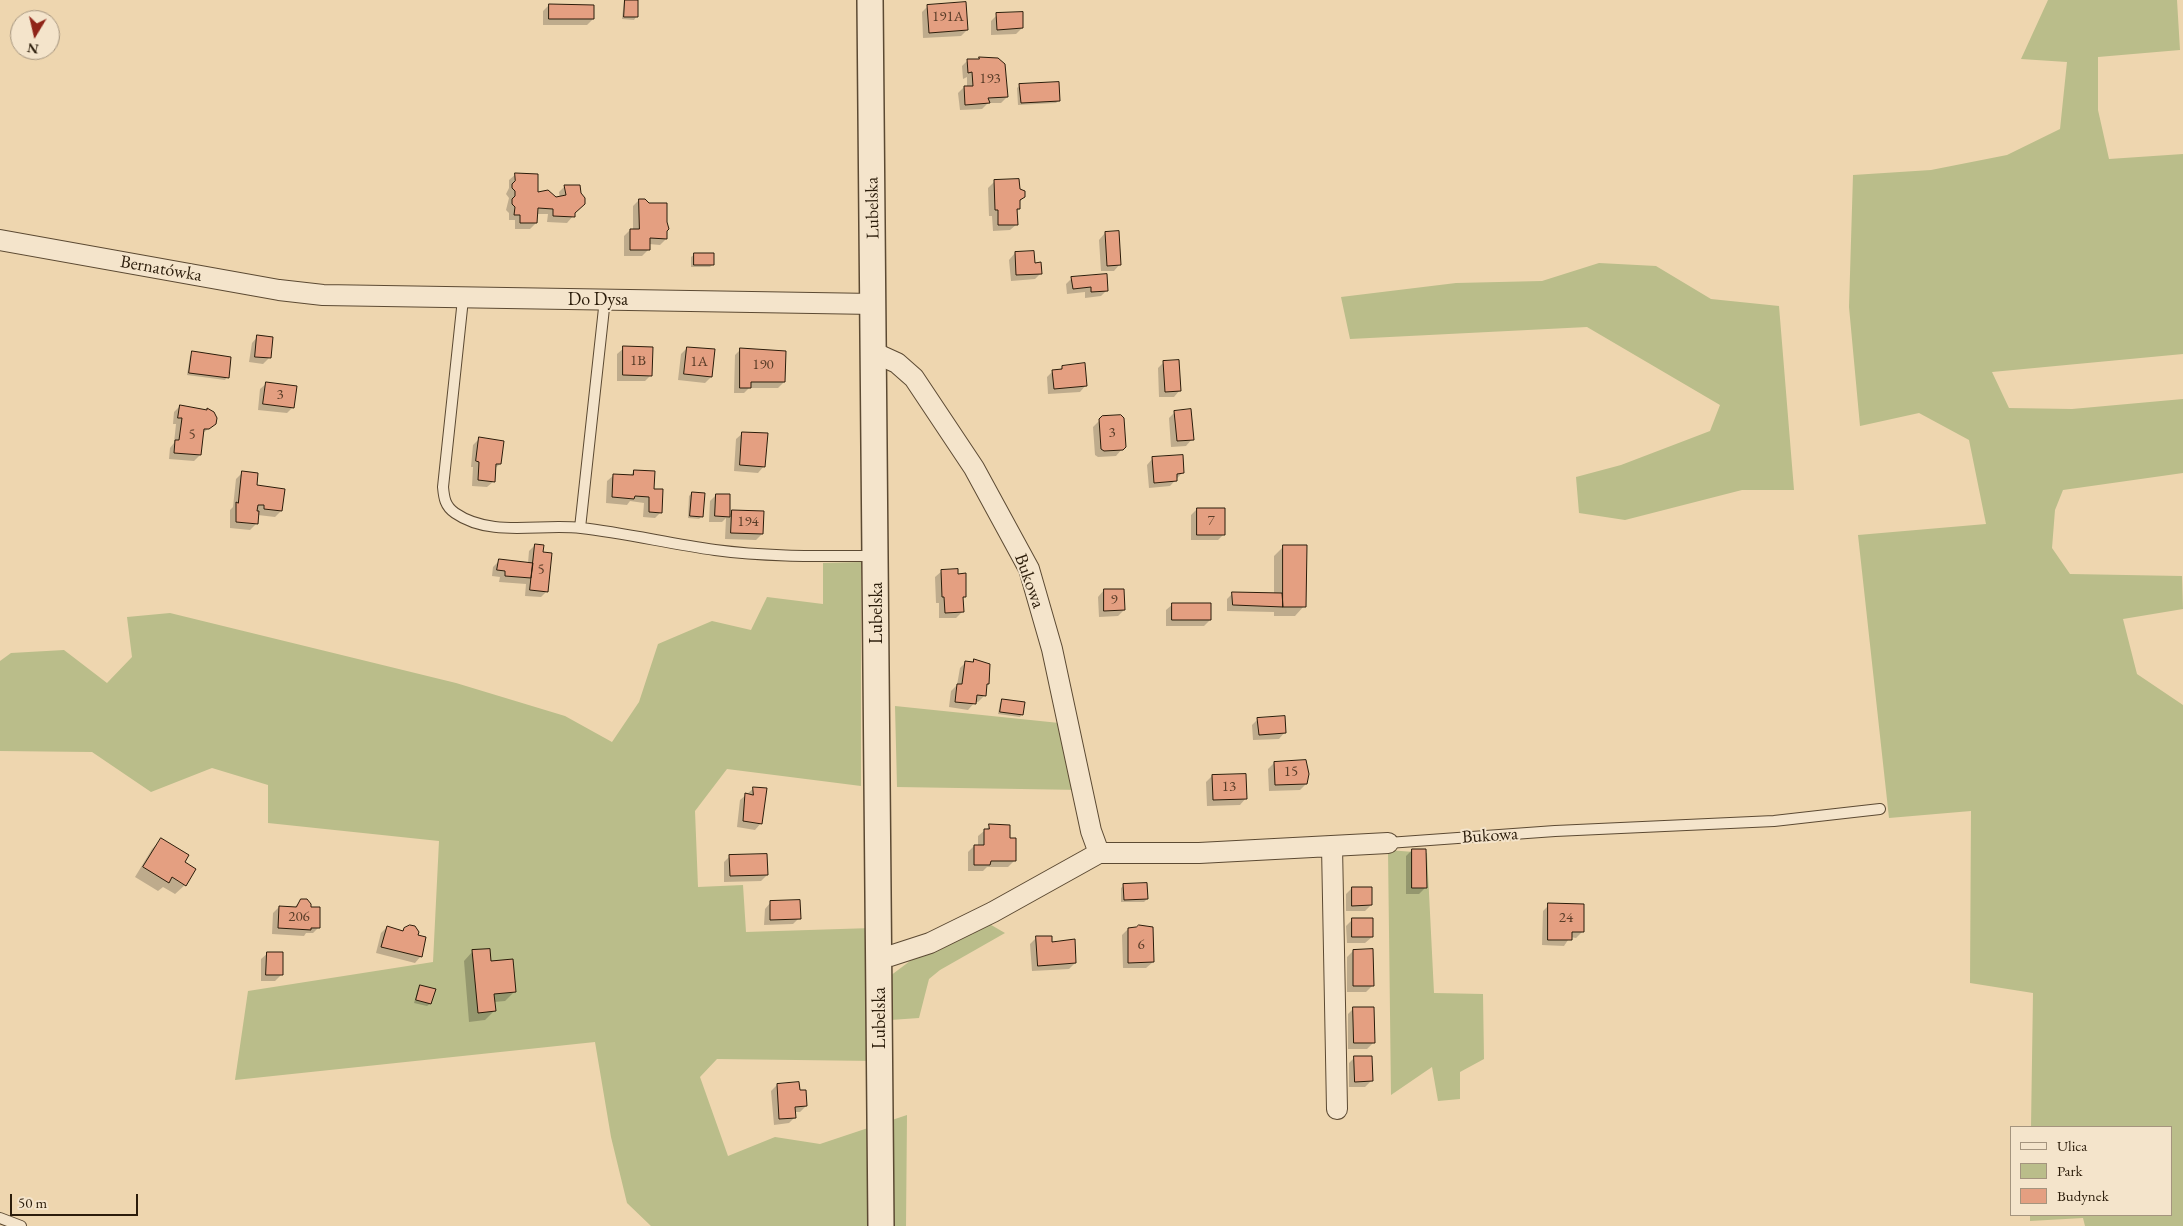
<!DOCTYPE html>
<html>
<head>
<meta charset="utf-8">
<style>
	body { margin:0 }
	#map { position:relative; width:2183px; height:1226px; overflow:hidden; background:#eed6af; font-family:"EB Garamond",serif }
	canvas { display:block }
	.legend { position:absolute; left:2010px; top:1126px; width:162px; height:90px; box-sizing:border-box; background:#f4e4cb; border:1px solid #a4947e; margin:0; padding:6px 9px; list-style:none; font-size:15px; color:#2b1c0a }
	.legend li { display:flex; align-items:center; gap:10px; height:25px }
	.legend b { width:25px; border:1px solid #a4947e }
	.north { position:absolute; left:10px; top:10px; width:50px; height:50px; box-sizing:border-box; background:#f4e4cb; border:1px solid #a4947e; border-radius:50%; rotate:189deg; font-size:14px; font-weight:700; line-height:20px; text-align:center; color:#2b1c0a }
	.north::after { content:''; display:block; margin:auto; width:18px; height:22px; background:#8f2418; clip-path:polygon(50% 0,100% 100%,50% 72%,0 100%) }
	.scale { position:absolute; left:10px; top:1194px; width:128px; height:22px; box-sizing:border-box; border:2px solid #2b1c0a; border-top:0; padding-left:6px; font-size:15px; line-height:18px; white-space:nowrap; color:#2b1c0a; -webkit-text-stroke:4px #f4e4cb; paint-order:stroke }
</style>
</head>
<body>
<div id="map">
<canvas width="2183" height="1226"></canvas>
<ul class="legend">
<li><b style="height:6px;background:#f4e4cb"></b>Ulica</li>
<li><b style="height:14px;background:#babd8a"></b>Park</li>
<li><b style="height:14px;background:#e49f81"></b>Budynek</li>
</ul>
<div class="north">N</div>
<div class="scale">50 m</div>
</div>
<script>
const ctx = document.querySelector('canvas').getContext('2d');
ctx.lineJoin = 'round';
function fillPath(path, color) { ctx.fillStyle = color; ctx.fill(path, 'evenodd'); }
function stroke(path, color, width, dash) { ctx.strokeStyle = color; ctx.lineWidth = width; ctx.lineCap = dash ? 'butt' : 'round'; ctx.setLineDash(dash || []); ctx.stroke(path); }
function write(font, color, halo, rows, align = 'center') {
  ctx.font = font + ' "EB Garamond",serif'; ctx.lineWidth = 4; ctx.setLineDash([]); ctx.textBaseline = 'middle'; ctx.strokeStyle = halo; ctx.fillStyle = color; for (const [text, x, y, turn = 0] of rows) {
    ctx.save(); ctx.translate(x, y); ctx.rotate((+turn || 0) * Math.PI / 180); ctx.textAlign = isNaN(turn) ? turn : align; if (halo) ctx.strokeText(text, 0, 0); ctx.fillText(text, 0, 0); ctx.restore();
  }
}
fillPath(new Path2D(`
	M2048 0H2177L2180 50 2098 57V110L2109 159 2183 154V354L1992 372 2009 408 2072 409 2183 399V473L2063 490 2055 510 2052 548 2070 574 2182 576 2183 609 2123 619 2137 674 2183 705V1226H2085L2083 1218 2030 1221V1215H2172V1127H2031L2033 993 1970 983 1971 811 1889 818 1858 535 1986 524 1969 440 1919 413 1860 426 1849 307 1853 175 1931 170 2007 155 2060 129 2067 62 2021 59Z
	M1599 263 1656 266 1711 299 1779 306 1794 490H1742L1625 520 1579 513 1576 477 1621 465 1710 431 1720 405 1587 327 1350 339 1341 297 1456 283 1542 281Z
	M861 562V786L727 769 695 811 698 887 743 885 746 932 872 928 890 976 910 961 986 922 1005 933 940 970 929 979 919 1018 876 1021V1061L717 1059 700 1077 728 1156 775 1137 820 1144 907 1115 906 1226H651L627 1203 611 1137 595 1042 235 1080 248 991 433 962 439 841 268 823V785L212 768 151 792 92 752 0 751V661L11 653 64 650 107 683 132 657 127 617 170 613 456 683 565 716 612 742 639 702 658 644 712 621 751 630 767 597 823 604V563Z
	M895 706 1069 724 1083 790 897 787Z
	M1388 850 1427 853 1434 993 1483 994 1484 1059 1460 1072V1099L1438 1101 1432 1067 1391 1095Z`), '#babd8a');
fillPath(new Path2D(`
	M624 0H637L636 17 634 20 622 19Z
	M549 5 593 19 587 25H543V11Z
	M928 6 967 30 961 36 923 38 922 12Z
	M997 15 1022 28 1016 34 991 35V21Z
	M968 60 1007 97 1001 103H988L982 109 960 110 958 93 964 87H967V77L963 79 962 66Z
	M1020 85 1059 100 1056 103 1018 105 1017 88Z
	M516 174 537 193 555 198 560 199 559 192 565 186 573 216 567 223 547 222 548 214H536V223L530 229H515V220H509V213L506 210 509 198 506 194 509 188V180Z
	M994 182 1018 190 1024 197 1019 202V209L1016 212 1017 224 1010 230 993 231 992 216H989L988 188Z
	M639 200 666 231V239L660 245 649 244 648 250 642 256H624V236L630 230H633V206Z
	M1105 233 1120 264 1114 271H1101L1099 240Z
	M1015 253 1034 264 1041 273 1035 279 1011 281 1009 260Z
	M694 255 713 264 710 267H691V257Z
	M1072 278 1107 290 1101 296 1085 298V292L1067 294 1066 284Z
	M258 336 269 358 263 364 249 362 252 343Z
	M624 348 651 375 645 381H617V354Z
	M687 348 711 377 705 383 678 380 681 354Z
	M741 349 784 382 778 388H749L744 393H734L735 355Z
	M193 353 227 377 225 380 187 375 190 356Z
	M1164 362 1180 390 1174 397H1159L1158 368Z
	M1063 367 1086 385 1080 392 1048 394 1047 377 1053 371 1059 370Z
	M267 383 293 407 287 413 258 410 260 389Z
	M180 406 206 411 215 423 202 434 200 455 194 461 169 459 170 448 174 443 176 424H173L174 412Z
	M1175 412 1192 439 1186 446 1171 447 1169 418Z
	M1103 417 1122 449 1116 456 1098 457 1095 455 1093 427Z
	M743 433 764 466 758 473 734 471 736 439Z
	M479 439 500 464 494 469V481L487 487 472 486 473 467H471L473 445Z
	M1153 458 1182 473 1170 486 1149 488 1147 465Z
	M634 471 653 490 661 512 655 518 643 517 644 503 630 501 627 505 606 503 607 481 614 475 630 476Z
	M242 473 281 511 275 517 258 515 256 524 250 530 230 528V510L233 507 236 479Z
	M692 493 702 516 699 519 688 518 689 496Z
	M716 495 728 516 732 512 762 534 756 540 725 539 726 518 722 522H709L710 501Z
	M1197 509 1224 534 1218 540H1191V515Z
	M535 545 542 553 547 591 541 597 525 596 526 584 499 582 500 577 492 576 493 567 499 561 528 563 529 551Z
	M1284 546 1304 606 1295 616H1274V612L1227 611V599L1233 593 1274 594V556Z
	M942 571 965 596 962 599V612L956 618H939V603H936L935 577Z
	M1104 590 1124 610 1118 616 1099 617 1098 597Z
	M1173 604 1210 620 1204 626H1166V610Z
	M974 660 988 684 986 686 984 696 978 702H975L968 710 949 707 951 691 957 685 960 668 966 662 972 663Z
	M1002 700 1022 714 1020 717 998 714 1000 703Z
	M1258 719 1285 732 1279 739 1253 740 1252 725Z
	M1274 763 1306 784 1300 790 1269 791 1268 769Z
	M1212 776 1246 798 1240 805 1207 806 1206 782Z
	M754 788 761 823 755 830 737 827 740 800Z
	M990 826 1009 839 1014 861 1008 867H987L983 871H968V852L974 846H978V836Z
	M162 839 183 862 185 885 175 894 163 887 158 891 135 877 152 849Z
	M1412 850 1425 888 1419 894H1406V856Z
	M730 856 767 875 761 881 724 882V862Z
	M1124 885 1147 899 1144 902H1121V888Z
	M1352 888 1371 905 1365 911H1346V894Z
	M301 900 310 908 319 927 313 933H306L304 936 272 934 273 913 279 907 294 908Z
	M771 902 799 918 793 924 764 925 765 909Z
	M1549 905 1583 931 1576 938 1570 937 1564 946 1542 945 1543 911Z
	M1352 920 1372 937 1365 943H1347L1346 926Z
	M387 927 402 931 404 929 417 936 421 956 415 963 376 953 381 933Z
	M1128 929 1153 962 1146 968H1123L1122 935Z
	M1036 938 1051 944 1075 963 1069 969 1032 971 1030 944Z
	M473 951 490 962 514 992 505 1001 494 1002V1011L485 1020 469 1022 464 961Z
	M1353 951 1372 986 1366 992H1347V957Z
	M268 953 281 975 275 981H261V959Z
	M420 986 430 1004 427 1006 414 1003 418 989Z
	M1354 1008 1373 1043 1367 1049H1348V1014Z
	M1355 1057 1371 1081 1365 1087H1349V1063Z
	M777 1085 799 1091 806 1106 800 1112H794L795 1117 789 1123 774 1125 771 1091Z`), '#0003');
const building = new Path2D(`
	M625 0H638V17H624Z
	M966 2 968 30 929 33 927 5Z
	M549 4 594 5V19H549Z
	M1023 12V28L997 30 996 13Z
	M979 57 998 58 1005 64 1008 97 988 98 990 103 965 105 964 86H973L972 72 968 73 967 59H979Z
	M1059 82 1060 101 1021 103 1019 84Z
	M515 173 538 174V192L548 190 556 197 566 195 564 185H580L581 193 585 198V204L575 213V217L553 216V209L538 208 537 223H520V215H514L515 207 512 204V199L515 196V191L512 188V184L515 181Z
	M1019 179 1020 189 1025 191V197L1020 200V209H1017L1018 225H998V210H995L994 180Z
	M639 199H645L649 203H667V222L669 229 667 231V239L650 238V250H630V229H639Z
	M1119 231 1121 265 1107 266 1105 232Z
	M1034 251 1035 263 1041 262 1042 274 1016 275 1015 252Z
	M694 253H714V265H694Z
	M1107 274 1108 291 1091 292V287L1073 289 1071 277Z
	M257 335 273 337 271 358 255 357Z
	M623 346 653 347 652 376 623 375Z
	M687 347 715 349 712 377 684 374Z
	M740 348 786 351 785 382H751V388H740Z
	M192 351 231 357 229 378 189 373Z
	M1179 360 1181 391 1165 392 1163 361Z
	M1085 363 1087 386 1054 389 1052 370 1062 369V366Z
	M266 382 297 386 294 408 263 404Z
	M180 405 207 410V408L214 412 217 418 216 424 209 429H204L201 455 174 453 175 440H179L182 418H178Z
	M1191 409 1194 440 1177 441 1174 411Z
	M1121 415 1124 418 1126 447 1123 450 1104 451 1101 449 1099 419 1102 416Z
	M742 432 768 433 765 467 740 465Z
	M479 437 504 441 501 464H496L495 482 478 480 479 462 476 461Z
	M1183 455 1184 473 1177 474V481L1154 483 1152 457Z
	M634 470 655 471 654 489H663L662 513 649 512V497L635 496 634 499 612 497 613 474 633 475Z
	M242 471 258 473 257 485 285 489 282 511 264 509V505H258L257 511H259L258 524 236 522V502L238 503Z
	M692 492 705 493 703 517 690 516Z
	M716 494H730V517L715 516Z
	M1197 508H1225V535H1197Z
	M732 510 764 511 763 534 731 533Z
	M535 544 544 545 543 552 552 553 548 592 530 590Z
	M1283 545H1307L1306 607H1283Z
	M499 559 533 563 531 578 505 576V571L497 570Z
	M958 569V574L966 573V597H963L964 612 945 613 944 597H942L941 570Z
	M1104 589H1124L1125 610 1104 611Z
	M1232 592 1282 593 1283 607 1233 605Z
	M1172 603H1211V620H1172Z
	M974 659 990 664 989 684H987L986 696 977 695 976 704 955 702 957 684H962L965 661 973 662Z
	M1002 699 1025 702 1023 715 1000 712Z
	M1285 716 1286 733 1259 735 1257 718Z
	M1306 760 1309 774 1307 784 1275 785 1274 762Z
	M1246 774 1247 799 1213 800 1212 775Z
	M753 787 767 788 762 824 743 821 745 793 753 795Z
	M989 824 1010 825V838H1016V861H991L990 865H974V845H984V829H989Z
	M161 838 189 855 185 862 196 869 186 886 172 877 169 883 143 867Z
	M1412 849H1426L1427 888H1412Z
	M767 854 768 875 730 876 729 855Z
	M1147 883 1148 899 1124 900 1123 884Z
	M1352 887H1372V905L1352 906Z
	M301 899H307L311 904V907H320V928H311V930L278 928 279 906 296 907Z
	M800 900 801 919 770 920V901Z
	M1548 903 1584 904V932H1572V940H1548Z
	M1352 918H1373V937H1352Z
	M410 925 415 926 419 932 418 935 426 937 422 957 381 947 387 926 403 931 404 928Z
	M1139 925 1153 927 1154 962 1128 963V928L1136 927Z
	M1036 936H1052V942L1075 939 1076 963 1038 966Z
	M490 949 491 961 513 959 516 992 494 994 496 1011 478 1013 472 950Z
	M1373 949 1374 986H1353V950Z
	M267 952H283V975H266Z
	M420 985 436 989 431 1004 416 1000Z
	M1353 1007H1374L1375 1043H1354Z
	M1354 1056H1372L1373 1081 1355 1082Z
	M799 1082 800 1090H806L807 1106 795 1107 796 1118 779 1119 777 1084Z`);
fillPath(building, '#e49f81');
stroke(building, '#2b1c0a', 1);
const service = new Path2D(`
	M463 299 443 487C444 498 445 506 455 513 491 538 540 523 581 528 626 533 670 544 715 550 768 557 821 556 874 556
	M580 528 605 299
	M1388 843 1555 831 1774 821 1880 809
	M0 1218 21 1226`);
const minor = new Path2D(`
	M0 240 279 290 323 295 874 304
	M875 353 897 363 914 378 974 468 1029 569 1052 649 1091 831 1099 853
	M1332 846 1337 1109
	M879 958 890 956 930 943 993 912 1099 853H1199L1388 843`);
const tertiary = new Path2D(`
	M870 0 881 1226`);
stroke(service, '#5c4a33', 12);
stroke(minor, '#5c4a33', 22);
stroke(tertiary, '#5c4a33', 28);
stroke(service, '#f4e4cb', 10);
stroke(minor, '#f4e4cb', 20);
stroke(tertiary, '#f4e4cb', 25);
write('15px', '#593d28', null, [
	["191A",948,17],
	["193",990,79],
	["1B",638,361],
	["1A",699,362],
	["190",763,365],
	["3",280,395],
	["3",1112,433],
	["5",192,435],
	["7",1211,521],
	["194",748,522],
	["5",541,570],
	["9",1114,600],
	["15",1291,772],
	["13",1229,787],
	["206",299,917],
	["24",1566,918],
	["6",1141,945]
]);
write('18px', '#2b1c0a', '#f4e4cb', [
	["Lubelska",873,208,-91],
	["Bernatówka",161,269,10],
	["Do Dysa",598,300],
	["Bukowa",1029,581,70],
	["Lubelska",877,613,-90],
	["Bukowa",1490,836,-4],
	["Lubelska",880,1018,-90]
]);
</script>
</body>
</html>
